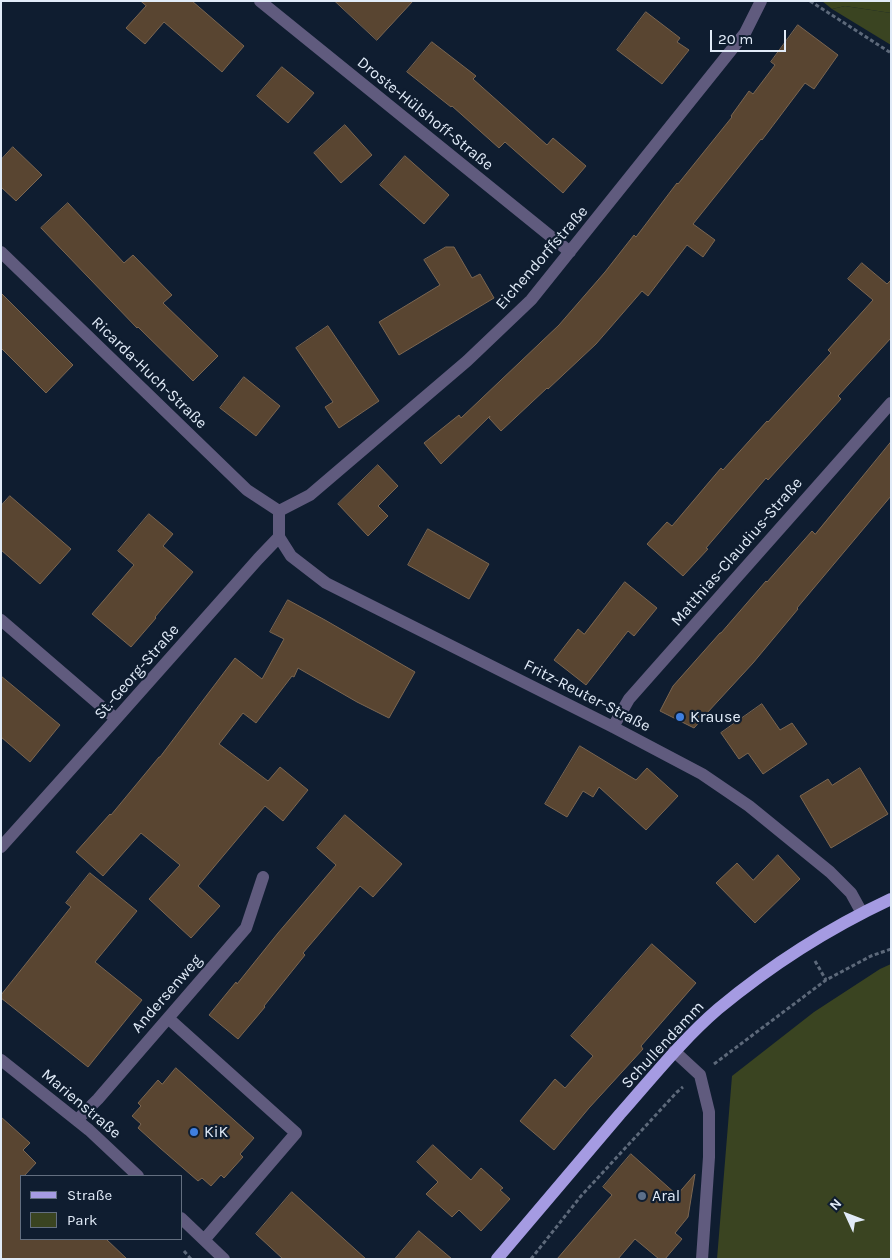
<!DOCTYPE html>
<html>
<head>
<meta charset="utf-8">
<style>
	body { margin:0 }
	#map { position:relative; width:892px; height:1260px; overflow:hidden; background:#0f1d30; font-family:Karla,sans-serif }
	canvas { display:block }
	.frame { position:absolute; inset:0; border:2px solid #e1ebf8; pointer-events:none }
	.legend { position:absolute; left:20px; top:1175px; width:162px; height:65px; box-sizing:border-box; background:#0f1d30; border:1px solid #636f80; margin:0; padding:6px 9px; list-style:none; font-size:15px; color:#e1ebf8 }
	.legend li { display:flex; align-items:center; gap:10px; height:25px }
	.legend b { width:25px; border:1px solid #636f80 }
	.north { position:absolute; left:822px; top:1190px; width:50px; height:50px; -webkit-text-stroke:4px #0f1d30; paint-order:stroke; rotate:313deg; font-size:14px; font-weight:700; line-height:20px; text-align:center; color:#e1ebf8 }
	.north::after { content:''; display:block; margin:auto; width:18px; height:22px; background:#e1ebf8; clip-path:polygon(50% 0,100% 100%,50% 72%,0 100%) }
	.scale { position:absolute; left:710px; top:30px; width:76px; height:22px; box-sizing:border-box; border:2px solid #e1ebf8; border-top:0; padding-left:6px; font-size:15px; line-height:18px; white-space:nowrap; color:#e1ebf8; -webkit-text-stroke:4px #0f1d30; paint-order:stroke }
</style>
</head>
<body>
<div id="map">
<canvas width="892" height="1260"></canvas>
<div class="frame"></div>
<ul class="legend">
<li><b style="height:6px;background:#a59be2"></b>Straße</li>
<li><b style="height:14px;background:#3a4421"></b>Park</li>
</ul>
<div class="north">N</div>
<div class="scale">20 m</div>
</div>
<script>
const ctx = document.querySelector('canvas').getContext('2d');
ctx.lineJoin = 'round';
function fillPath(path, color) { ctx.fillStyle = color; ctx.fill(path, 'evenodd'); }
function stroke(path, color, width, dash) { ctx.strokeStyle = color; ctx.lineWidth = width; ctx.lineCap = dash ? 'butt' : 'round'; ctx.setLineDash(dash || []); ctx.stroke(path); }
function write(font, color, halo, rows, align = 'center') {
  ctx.font = font + ' Karla,sans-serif'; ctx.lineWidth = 4.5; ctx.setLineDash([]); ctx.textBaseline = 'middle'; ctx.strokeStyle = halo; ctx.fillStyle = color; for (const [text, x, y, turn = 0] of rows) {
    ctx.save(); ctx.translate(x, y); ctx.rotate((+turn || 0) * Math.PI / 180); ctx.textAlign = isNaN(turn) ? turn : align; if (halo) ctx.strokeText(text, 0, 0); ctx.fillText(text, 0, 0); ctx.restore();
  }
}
fillPath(new Path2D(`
	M845 6 891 13V45L832 9Z
	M891 964V1259H717L732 1076 814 1012 880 969Z`), '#3a4421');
fillPath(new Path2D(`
	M822 1H891V13L845 6 832 9Z`), '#3c461f');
const building = new Path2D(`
	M141 1H192L244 46 222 72 164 22 145 44 126 28 146 6Z
	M335 1H413L377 40Z
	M646 12 680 38 677 42 689 50 662 84 617 50Z
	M798 25 838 55 814 89 805 83 762 140 761 139 693 224 715 240 703 257 687 245 648 296 642 291 596 344 548 389 547 388 501 431 489 418 490 416 441 464 424 443 459 415 461 418 559 325 605 272 634 235 636 237 677 183 678 184 732 117 731 116 749 91 753 94 775 65 771 62Z
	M432 42 476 76 473 79 547 145 553 138 586 166 563 193 505 142 499 148 452 106 451 107 407 72Z
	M282 67 314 93 288 123 257 96Z
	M345 125 372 155 341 183 314 153Z
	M13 147 42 175 16 201 1 187V160Z
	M405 156 449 195 424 224 380 185Z
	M68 203 124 263 133 255 172 295 163 303 218 356 193 381 138 327 137 328 41 228Z
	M446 247H454L472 278 480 274 494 298 399 355 379 322 440 285 424 260Z
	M862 263 887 284 891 280V338L838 396 841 399 768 480 766 478 706 548 708 549 683 576 647 544 667 522 672 526 721 468 723 470 767 421 768 422 831 353 828 350 873 300 848 279Z
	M1 293 73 365 46 393 1 348Z
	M328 326 379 401 339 428 325 407 333 402 296 348Z
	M244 377 280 406 256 436 220 408Z
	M891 442V496L797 608 798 609 753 663 707 713V712L705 716 694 728 660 711 673 686 720 633H721L766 581 767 582 812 531 815 534Z
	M378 465 398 486 378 506 388 516 368 536 338 504Z
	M10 496 71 549 40 584 1 550V506Z
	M149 514 173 534 163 546 193 572 155 617 156 618 131 647 92 614 134 565 118 551Z
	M428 529 489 564 469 599 408 565Z
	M625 582 657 608 634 636 628 631 586 685 554 660 578 629 584 634Z
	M288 600 325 620 415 672 389 718 357 702 298 668 294 677 292 676 256 723 243 713 219 744 268 781 280 767 308 790 283 821 265 806 198 886 220 906 191 938 149 899 180 865 141 833 103 876 76 852 110 814 111 815 159 757H160L235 658 262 679 284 639 270 632Z
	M1 676 60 725 30 762 1 737Z
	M762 704 780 730 792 723 807 744 763 774 748 753 739 759 721 733Z
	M580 746 636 780 647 768 678 796 646 830 599 787 593 797 583 791 567 817 545 804Z
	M860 768 888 814 831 848 800 796 828 779 832 785Z
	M345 815 402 864 373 897 360 886 303 953 305 955 264 1006 265 1007 238 1039 209 1015 236 982 237 984 278 933 336 865 317 848Z
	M778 855 800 879 755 923 716 883 737 863 753 880Z
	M90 873 137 911 95 962 142 1000 88 1067 1 998V995L71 907 66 903Z
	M652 944 696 983 641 1046 643 1049 589 1108 554 1150 520 1121 555 1079 565 1088 593 1056 571 1036Z
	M176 1068 254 1138 240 1154 243 1157 224 1178 221 1175 211 1186 202 1178 198 1181 160 1148 138 1128 141 1124 132 1116 141 1106 138 1103 158 1080 162 1084Z
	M1 1117 30 1143 23 1150 36 1163 24 1176H21V1239H106L127 1259H1Z
	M433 1145 471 1180 481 1168 503 1188 500 1190 510 1199 481 1231 459 1210 452 1217 426 1194 438 1182 417 1162Z
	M631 1154 677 1195 695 1174 688 1217 675 1233 682 1239 665 1259H659L635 1239 618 1259H557L612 1195 603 1187Z
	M292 1192 366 1259H283L256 1234Z
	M419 1231 452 1259H395Z`);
fillPath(building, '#594531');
stroke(building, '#7b6651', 1);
stroke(new Path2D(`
	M810 1 891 53
	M815 961 826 980
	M714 1064 826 980 871 956 891 949
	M184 1251 191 1259
	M531 1259 581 1196 677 1092 683 1087`), '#5d697a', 3, [4, 2.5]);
stroke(new Path2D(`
	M260 1 570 252
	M1 252 247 490 279 511
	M279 511 310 495 467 361 531 300 745 33 761 1
	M279 537 291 556 326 583 613 727 702 774 749 806 830 872 851 893 862 913
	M1 620 116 719
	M613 727 629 699 891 403
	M1 847 116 719 258 559 279 537V511
	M168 1018 296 1133 204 1240
	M674 1051 700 1075 709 1112V1157L702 1259
	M1 1060 89 1130 138 1176
	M77 1120 98 1099 246 928 263 877
	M181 1218 224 1259`), '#605b7e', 12);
stroke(new Path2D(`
	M497 1259C538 1211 579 1163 620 1114 652 1078 682 1040 718 1009 771 965 829 928 891 899`), '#a59be2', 12);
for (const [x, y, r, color] of [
	[680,717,5,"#3f7fe0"],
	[194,1132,5,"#3f7fe0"],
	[642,1196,5,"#5c6f8a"]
]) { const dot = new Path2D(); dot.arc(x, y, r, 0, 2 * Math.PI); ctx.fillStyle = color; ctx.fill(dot); stroke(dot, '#0f1d30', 2); }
write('16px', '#e1ebf8', '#0f1d30', [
	["Droste-Hülshoff-Straße",425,114,39],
	["Eichendorffstraße",542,258,-49],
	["Ricarda-Huch-Straße",149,373,44],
	["Matthias-Claudius-Straße",737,552,-49],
	["St.-Georg-Straße",137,672,-49],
	["Fritz-Reuter-Straße",587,696,27],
	["Andersenweg",167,994,-49],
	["Schullendamm",663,1045,-47],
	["Marienstraße",81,1104,40]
]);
write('16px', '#e1ebf8', '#0f1d30', [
	["Krause",690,717],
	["KiK",204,1132],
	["Aral",652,1196]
], 'left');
</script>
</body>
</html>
